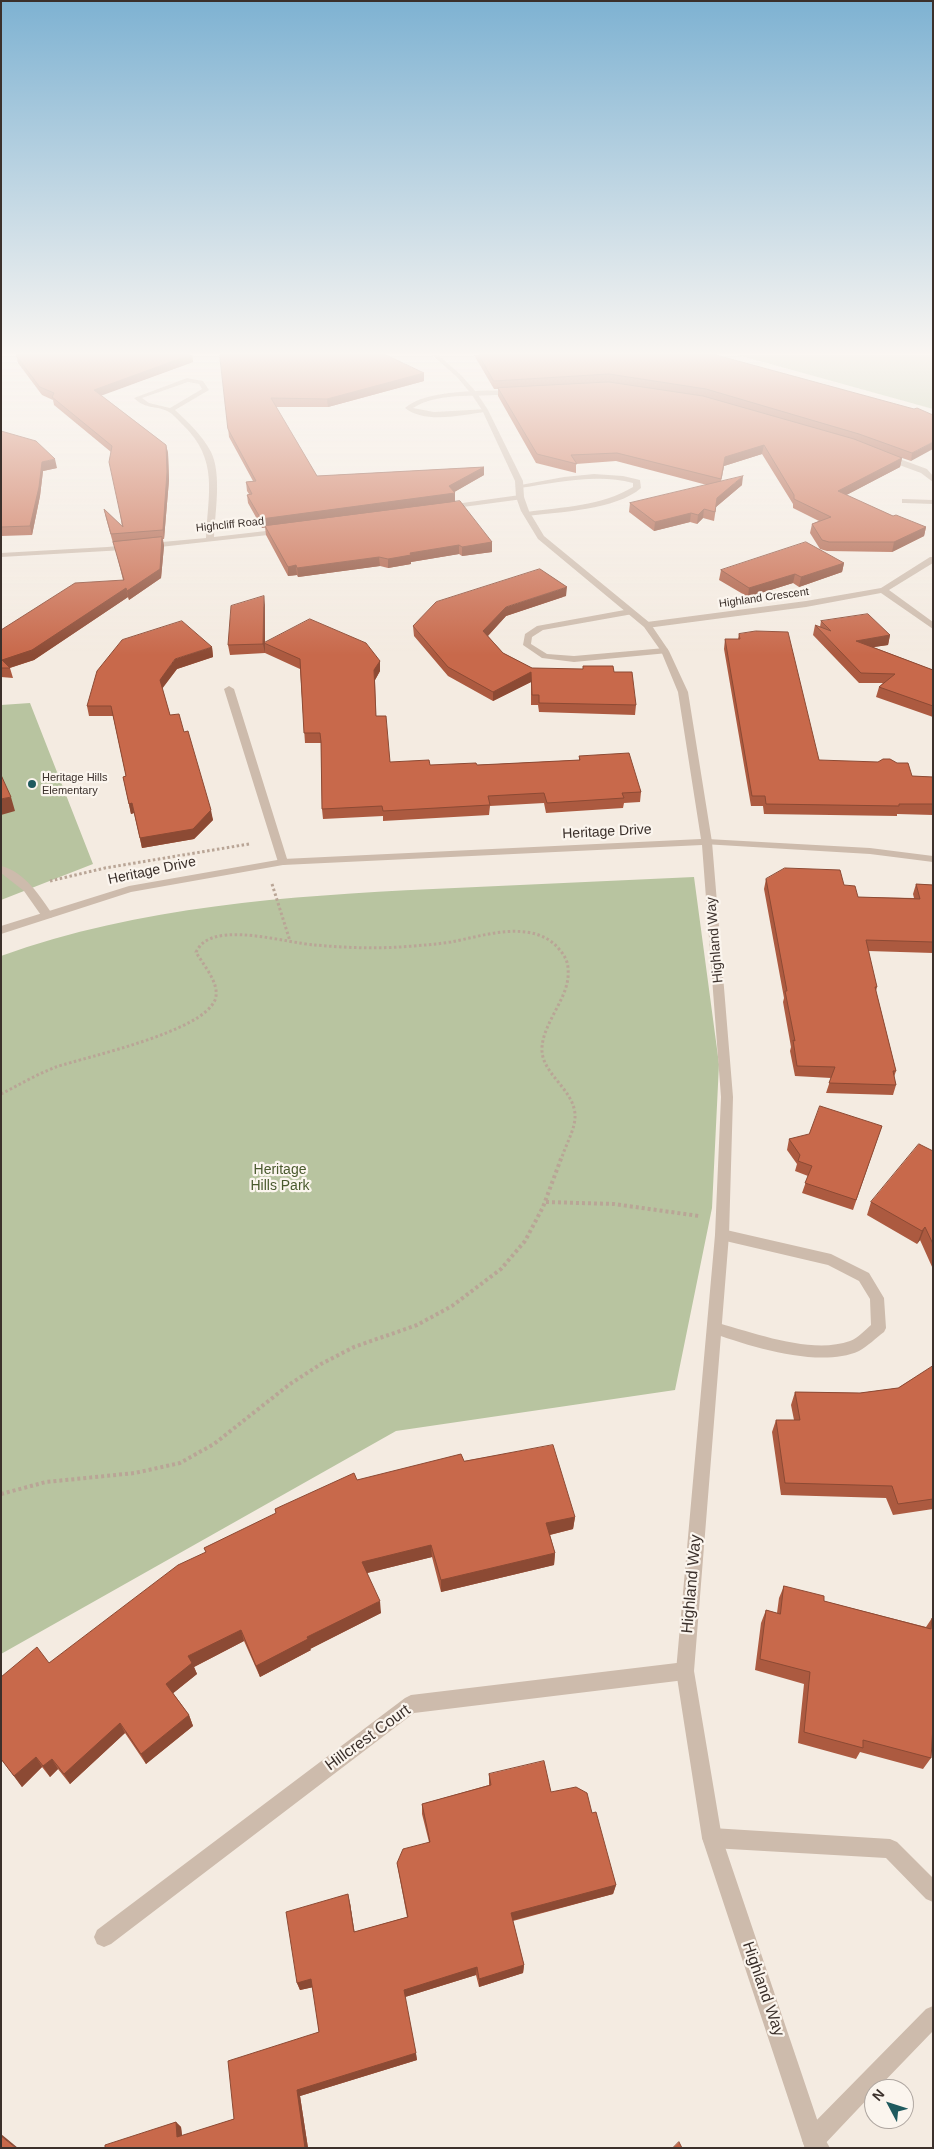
<!DOCTYPE html>
<html>
<head>
<meta charset="utf-8">
<style>
	body { margin:0 }
	#map { position:relative; width:934px; height:2149px; overflow:hidden; background:#f4ebe1; font-family:Helvetica,sans-serif }
	canvas { display:block }
	.frame { position:absolute; inset:0; border:2px solid #3b302b; pointer-events:none }
	.north { position:absolute; left:864px; top:2079px; width:50px; height:50px; box-sizing:border-box; background:#fbf5ee; border:1px solid #aea6a0; border-radius:50%; rotate:310deg; font-size:14px; font-weight:700; line-height:20px; text-align:center; color:#3b302b }
	.north::after { content:''; display:block; margin:auto; width:18px; height:22px; background:#1f5a5e; clip-path:polygon(50% 0,100% 100%,50% 72%,0 100%) }
</style>
</head>
<body>
<div id="map">
<canvas width="934" height="2149"></canvas>
<div class="frame"></div>
<div class="north">N</div>
</div>
<script>
const ctx = document.querySelector('canvas').getContext('2d');
ctx.lineJoin = 'round';
function fillPath(path, color) { ctx.fillStyle = color; ctx.fill(path, 'evenodd'); }
function stroke(path, color, width, dash) { ctx.strokeStyle = color; ctx.lineWidth = width; ctx.lineCap = dash ? 'butt' : 'round'; ctx.setLineDash(dash || []); ctx.stroke(path); }
function write(font, color, halo, rows, align = 'center') {
  ctx.font = font + ' Helvetica,sans-serif'; ctx.lineWidth = 4.5; ctx.setLineDash([]); ctx.textBaseline = 'middle'; ctx.strokeStyle = halo; ctx.fillStyle = color; for (const [text, x, y, turn = 0] of rows) {
    ctx.save(); ctx.translate(x, y); ctx.rotate((+turn || 0) * Math.PI / 180); ctx.textAlign = isNaN(turn) ? turn : align; if (halo) ctx.strokeText(text, 0, 0); ctx.fillText(text, 0, 0); ctx.restore();
  }
}
fillPath(new Path2D(`
	M738 355H933V409Z
	M30 703 93 864 1 900V705Z
	M694 877 719 1064 712 1208 675 1390 396 1431 1 1654V956C140 906 288 896 433 889 520 885 607 881 694 877Z`), '#b8c4a0');
stroke(new Path2D(`
	M50 881 105 868 249 844
	M272 884 290 941
	M1 1094C19 1085 37 1074 56 1067 89 1056 202 1032 215 1000 221 984 203 965 196 952 198 949 200 945 203 943 226 924 287 943 315 945 348 948 380 949 413 946 426 945 438 944 451 942 483 936 533 918 559 949 564 955 568 961 568 969 571 996 544 1020 542 1047 540 1073 573 1088 575 1114 576 1128 566 1144 562 1157`), '#b9a596', 3, [2.5, 2.5]);
stroke(new Path2D(`
	M546 1202 614 1204 699 1216
	M1 1494 46 1482 135 1473 180 1463 214 1444 290 1384 321 1364 354 1347 417 1325 452 1306 501 1269 525 1241 543 1207 562 1156`), '#b9a596', 4, [3, 3]);
fillPath(new Path2D(`
	M1 866C25 872 40 896 53 915L51 918H43L24 891 1 873Z`), '#cdbbac');
fillPath(new Path2D(`
	M187 378 203 381 209 390 175 410C189 423 202 435 211 452 222 474 215 513 214 537L283 529 287 531 286 533 142 549 1 557V553L107 547 206 538C208 493 219 460 183 425 179 421 174 415 169 412 157 405 146 410 134 398ZM188 382 199 384 202 389 170 408 149 403 142 398Z
	M514 390 516 391V393C485 399 440 390 413 408L434 412 487 409V411L485 412C461 415 425 424 405 408 426 389 486 391 514 390Z
	M883 455H889L927 469 933 476V482L921 473 883 459Z
	M594 474 623 476 640 480 641 488C616 510 559 512 527 516L523 514 527 512C562 507 602 506 633 487V483C596 473 557 483 519 488L515 486 564 477Z
	M520 495 524 497 523 499 448 509 444 507 448 505Z
	M902 499 933 500V504L905 503H902Z
	M930 557H933V563L889 590 933 622V629L881 593 806 607 647 628 643 625 647 622 806 601 881 588Z
	M630 609 633 610V614L543 630 532 637 531 644 547 654 574 656 665 648 668 649V653L574 662 542 658 523 645 525 634 537 626Z
	M229 686 234 689 288 862 287 864 283 865 278 862 224 689Z
	M707 839 870 848 933 856V862L870 854 703 844 702 842Z
	M722 1229 831 1254 869 1273 884 1298 886 1328 884 1332C876 1338 868 1346 859 1351 819 1369 749 1346 709 1332L707 1328 709 1324 714 1322C752 1332 811 1355 850 1341 858 1338 865 1330 871 1325L870 1299 859 1281 828 1265 717 1239 715 1235 717 1231Z
	M685 1662 691 1665 694 1671 691 1677 685 1680 414 1713 111 1944 104 1947 97 1944 94 1937 97 1930 405 1698 411 1695Z
	M712 1828 890 1839 897 1842 933 1878V1902L926 1899 886 1858 712 1848 705 1845 702 1838 705 1831Z
	M933 2006V2031L877 2089H874V2092L821 2148H805L802 2140 805 2132 926 2009Z`), '#cdbbac');
fillPath(new Path2D(`
	M432 355H438L461 375 477 393 488 410 523 481 524 497 529 511 544 536 650 623 669 651 688 692 712 842 733 1097 729 1235 694 1671 722 1838 822 2134 830 2148H805L802 2140 702 1838 676 1671 715 1235 721 1097 702 845 283 865 131 892 1 934V926L129 886 283 859 701 839 678 692 661 651 644 627 538 539 521 511 516 497 515 481 482 410 472 395 457 377Z`), '#cdbbac');
fillPath(new Path2D(`
	M16 355H192L193 362 101 395 166 445 168 453 169 480 164 539H163L164 546 161 578 129 600 128 597 34 660 10 668 13 678 1 677V630L123 580 114 543H113L106 518 104 509 122 527 111 452 54 405 53 400 42 395 18 363Z
	M220 355 424 373V381L328 407H276L317 476 484 467V475L454 492 455 493V501L492 542V552L462 556 459 554 411 562V564L388 568 380 566 298 577 297 575 288 576 266 535 265 527 262 528 248 503 247 495 249 494 247 491 246 482 253 481 229 437Z
	M474 355H716L933 415 911 461 902 458 900 467 846 495 893 516 926 527 924 536 892 552 827 551 820 549 810 533 812 524 819 521 793 508V504L762 454 724 466 721 481 742 485 716 507 714 521 703 518 697 524 690 522 654 531 629 512 630 503 707 485 616 461 576 464V473L536 463 498 396V389H494Z
	M1 431 57 468 43 471 40 496 32 535 1 536Z
	M844 563 842 572 799 587 793 583 748 597 719 580 721 570Z
	M566 596 506 616 488 636 503 653 532 668 614 672 636 705 635 715 539 712 538 705H531V682L493 701 448 676 414 636 413 626Z
	M265 605V643L380 661V671L375 680 376 716 390 762 430 765H477L579 760V756L641 792 640 802 624 803 623 808 546 813 544 803 490 806 489 815 383 821V816L323 819 322 809 321 747V743H305L300 669 265 653V646V653L230 655 228 645Z
	M821 621 890 635 888 645 873 647 933 670V717L876 697 879 687 883 683H859L813 635 815 625 820 627Z
	M739 634 819 760 912 776 933 777V815L897 814V816L764 814 763 806H751L724 649 725 639H738Z
	M212 647 213 657 177 669 162 688 170 715 184 732 213 820 194 839 142 848 134 813 131 814 123 777 126 776 113 716H89L87 706Z
	M766 879 844 885 858 897 914 898 913 894 916 884 933 885V953L868 951 877 987 876 991 896 1071 894 1077 896 1085 893 1095 826 1093 831 1078 795 1076 790 1051 791 1047 783 1002 784 998 764 889Z
	M882 1126 853 1210 802 1193 808 1176 795 1171 797 1164 787 1150 789 1139Z
	M933 1151V1269L920 1240 917 1244 867 1215 871 1202Z
	M933 1366V1509L893 1515 886 1498 781 1495 772 1432 776 1420H794L791 1405 795 1392 860 1393 898 1388Z
	M464 1461 575 1517 573 1529 550 1535 555 1553 554 1565 441 1592 432 1557 367 1573 381 1613 310 1649 311 1650 260 1677 244 1641 194 1667 197 1674 173 1693 189 1715 193 1726 146 1764 125 1733 70 1784 58 1769 50 1777 42 1767 22 1787 1 1759 49 1663 206 1552 204 1548 276 1514 275 1509 357 1480Z
	M784 1586 824 1601 926 1627 932 1618H933V1739H932L931 1758 923 1769 860 1752 856 1759 798 1743 804 1684 755 1670 761 1623 766 1610 777 1613 779 1598Z
	M489 1774 551 1792 592 1813 616 1885 613 1894 513 1921 524 1965 523 1973 479 1987 476 1975 405 1997 417 2060 300 2096 308 2148H105L176 2122 181 2127 182 2136 234 2119 319 2032 313 1987 300 1990 297 1983 350 1903 354 1932 407 1917 397 1863 429 1842 422 1814V1804L489 1785Z`), '#ac5a40');
fillPath(new Path2D(`
	M190 355H192L193 362 95 398 94 390Z
	M424 373V381L328 407 327 399Z
	M933 442V449L911 461 912 453Z
	M166 445 168 453 169 480 164 539 163 530Z
	M764 445 762 454 724 466 720 488 725 457Z
	M902 458 900 467 837 500 838 491Z
	M55 459 57 468 43 471 40 496 32 535 30 526 42 462Z
	M484 467V475L451 494 455 493V502L262 528 261 519 449 486Z
	M743 476 742 485 716 507 714 521 717 498Z
	M704 509 703 518 697 524 698 515Z
	M691 513 690 522 654 531 655 522Z
	M926 527 924 536 892 552 894 542Z
	M162 537 164 546 161 578 129 600 127 591Z
	M492 542V552L462 556V547Z
	M459 545V554L411 562V564L388 568V559L410 553Z
	M379 557 380 566 298 577 297 568Z
	M844 563 842 572 799 587 801 577Z
	M296 565 297 575 288 576V567Z
	M795 574 793 583 748 597 749 588Z
	M567 587 566 596 506 616 483 641V631L506 607Z
	M126 588 128 597 34 660 9 668 2 660Z
	M264 596 265 605V653L263 644Z
	M890 635 888 645 854 650 856 641Z
	M212 647 213 657 177 669 162 689 160 680 175 659Z
	M380 661V671L375 680 374 670Z
	M531 672V682L493 701V692Z
	M11 797 15 811 1 815V799Z
	M132 803 134 813 131 814 129 804Z
	M211 810 213 820 194 839 142 848 140 838Z
	M925 1227 920 1240 917 1244 922 1231Z
	M575 1517 573 1529 545 1536 546 1523Z
	M431 1545 432 1557 363 1574 362 1562Z
	M555 1553 554 1565 441 1592V1580Z
	M380 1601 381 1613 310 1649 311 1650 260 1677 256 1666 307 1637Z
	M241 1630 244 1641 194 1667 197 1674 171 1695 166 1684 188 1656Z
	M189 1715 193 1726 146 1764 141 1754Z
	M120 1723 125 1733 70 1784 64 1774Z
	M36 1757 42 1767 22 1787 14 1776Z
	M52 1759 58 1769 50 1777 43 1766Z
	M616 1885 613 1894 510 1921 511 1913Z
	M348 1894 350 1903 356 1941 354 1932Z
	M524 1965 523 1973 479 1987V1979Z
	M477 1967 476 1975 405 1997 404 1990Z
	M311 1979 314 1987 300 1990 297 1983Z
	M416 2053 417 2060 300 2096 308 2148H305L297 2090Z
	M176 2122 181 2127 183 2143 177 2137Z
	M1 2134 18 2148H16L1 2136Z`), '#8c4a34');
const building = new Path2D(`
	M16 355H190L94 390 166 445 167 472 163 530 111 534 104 509 123 527 109 462 112 446 52 397 54 393 40 387Z
	M220 355H386L424 373 327 399 271 398 317 476 484 467 449 486 455 493 261 519 247 495 252 494 246 482 256 481 228 429Z
	M479 355H716L914 409 917 408 933 415V442L912 453 859 434 706 389 609 374 494 381Z
	M609 382 703 396 854 439 902 458 838 491 893 516 896 515 926 527 894 542H829L822 540 812 524 831 517 794 499V495L764 445 725 457 721 479 617 453 571 455 577 464 537 454 498 388Z
	M1 431 36 441 55 459 42 462 39 487 30 526 1 527Z
	M743 476 717 498 715 512 704 509 698 515 691 513 655 522 630 503Z
	M460 501 492 542 462 547 459 545 410 553 411 555 388 559 379 557 297 568 296 565 288 567 265 526Z
	M162 537 160 569 127 591 126 588 32 650 2 660 10 668H1V630L75 583 124 580 113 542Z
	M806 542 844 563 801 577 795 574 749 588 721 570Z
	M540 569 567 587 506 607 483 631 503 653 532 668 583 669V666H613L614 672H632L636 705 539 703V695H532L531 672 493 692 448 667 413 626 436 602Z
	M264 596 263 644 228 645 231 606Z
	M868 614 890 635 856 641 933 670V706L879 687 895 674 861 673 815 625 831 631 821 621Z
	M310 619 366 643 380 661 374 670 376 716H386L390 762 429 760 430 765 476 763 477 765 499 764 580 760 579 756 629 753 641 792 622 793 624 798 547 803 544 793 488 796 490 805 383 811 382 806 322 809 321 742 320 733H304L300 659 264 643Z
	M182 621 212 647 175 659 160 680 170 715 179 714 184 732 188 731 211 810 193 829 140 838 132 803 129 804 123 777 126 776 111 706H87L97 671 122 640Z
	M756 631 788 632 819 760 878 762 883 759H890L897 763H908L912 776 933 777V804H899V806L766 804 765 796H752L725 639H740L739 634Z
	M1 775 11 797 1 799Z
	M785 868 840 870 844 885 855 886 858 897 920 899 916 884 933 885V942L866 940 877 987H875L896 1071H893L896 1085 829 1083 835 1067 797 1066 793 1040 795 1041 785 991H787L766 879Z
	M820 1106 882 1126 856 1200 805 1183 812 1166 798 1161 800 1155 789 1139 809 1134Z
	M919 1144 933 1151V1244L925 1227 922 1231 871 1202Z
	M933 1366V1499L898 1504 892 1486 785 1483 776 1420H800L795 1392 860 1393 898 1388Z
	M553 1445 575 1517 546 1523 555 1553 441 1580 431 1545 362 1562 380 1601 307 1637 308 1639 256 1666 241 1630 188 1656 192 1663 166 1684 189 1715 141 1754 120 1723 64 1774 52 1759 43 1766 36 1757 14 1776 1 1759V1677L37 1647 49 1663 178 1565 206 1552 204 1548 276 1513 275 1509 354 1473 357 1480 461 1454 464 1461Z
	M784 1586 824 1596V1601L931 1629 932 1618H933V1726L931 1758 863 1740V1748L804 1732 810 1672 760 1659 766 1610 780 1614Z
	M544 1761 551 1792 576 1787 587 1793 592 1813 596 1812 616 1885 511 1913 524 1965 479 1979 477 1967 404 1990 416 2053 297 2090 305 2148H105V2145L176 2122 177 2137 234 2119 228 2061 319 2032 311 1979 297 1983 286 1912 348 1894 354 1932 408 1917 397 1863 403 1849 430 1842 422 1804 491 1785 489 1774Z
	M1 2136 16 2148H1Z
	M679 2142 682 2148H673Z`);
fillPath(building, '#c8694b');
stroke(building, '#8c4a34', 1);
const sky = ctx.createLinearGradient(0, 0, 0, 655);
sky.addColorStop(0, '#7eb2d2');
sky.addColorStop(0.54, '#faf6f2');
sky.addColorStop(1, '#faf6f200');
ctx.fillStyle = sky;
ctx.fillRect(0, 0, 934, 655);
for (const [x, y, r, color] of [
	[32,784,5,"#1f5a5e"]
]) { const dot = new Path2D(); dot.arc(x, y, r, 0, 2 * Math.PI); ctx.fillStyle = color; ctx.fill(dot); stroke(dot, '#fbf5ee', 2); }
write('11px', '#3b302b', '#fbf5ee', [
	["Highcliff Road",230,525,-6],
	["Highland Crescent",764,598,-8]
]);
write('11px', '#3b302b', '#fbf5ee', [
	["Heritage Hills",42,778],
	["Elementary",42,791]
], 'left');
write('14px', '#3b302b', '#fbf5ee', [
	["Heritage Drive",607,832,-3],
	["Heritage Drive",152,871,-12],
	["Highland Way",715,940,-95]
]);
write('14px', '#4a5a2e', '#fbf5ee', [
	["Heritage",280,1170],
	["Hills Park",280,1186]
]);
write('16px', '#3b302b', '#fbf5ee', [
	["Highland Way",692,1584,-85],
	["Hillcrest Court",368,1738,-36],
	["Highland Way",763,1989,71]
]);
</script>
</body>
</html>
